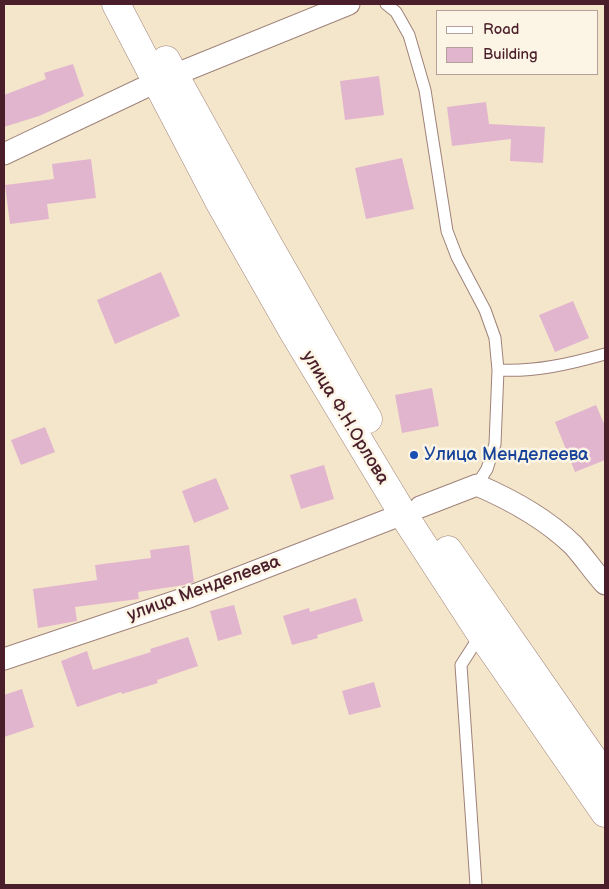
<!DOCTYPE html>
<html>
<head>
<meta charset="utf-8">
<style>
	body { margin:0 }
	#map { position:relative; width:609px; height:889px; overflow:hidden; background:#f4e6ca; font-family:"Balsamiq Sans",sans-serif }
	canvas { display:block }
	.frame { position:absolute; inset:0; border:5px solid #4a1f2b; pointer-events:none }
	.legend { position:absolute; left:436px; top:10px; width:162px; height:65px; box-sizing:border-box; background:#fcf5e5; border:1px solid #b59f9b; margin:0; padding:6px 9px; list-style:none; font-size:15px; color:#4a1f2b }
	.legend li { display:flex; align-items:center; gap:10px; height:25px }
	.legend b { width:25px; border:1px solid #b59f9b }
</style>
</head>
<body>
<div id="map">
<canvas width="609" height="889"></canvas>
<div class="frame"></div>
<ul class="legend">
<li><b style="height:6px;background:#fff"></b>Road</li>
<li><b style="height:14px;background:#e2b5ce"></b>Building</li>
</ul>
</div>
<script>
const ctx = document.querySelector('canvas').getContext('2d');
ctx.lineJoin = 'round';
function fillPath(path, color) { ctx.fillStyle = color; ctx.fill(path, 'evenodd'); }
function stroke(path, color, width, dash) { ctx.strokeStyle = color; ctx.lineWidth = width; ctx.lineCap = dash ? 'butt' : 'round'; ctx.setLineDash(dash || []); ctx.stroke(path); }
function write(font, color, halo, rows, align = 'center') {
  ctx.font = font + ' "Balsamiq Sans",sans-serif'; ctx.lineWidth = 5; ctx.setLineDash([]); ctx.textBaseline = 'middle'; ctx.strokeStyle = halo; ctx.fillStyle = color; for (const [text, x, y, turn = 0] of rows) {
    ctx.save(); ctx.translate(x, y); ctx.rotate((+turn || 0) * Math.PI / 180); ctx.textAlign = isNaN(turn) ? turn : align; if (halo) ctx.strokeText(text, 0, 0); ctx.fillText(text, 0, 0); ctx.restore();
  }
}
fillPath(new Path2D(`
	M73 64 84 96 39 116 4 127V95L46 79 44 73Z
	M379 76 384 115 345 120 340 81Z
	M486 102 489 124 545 127 543 163 510 161 511 139 452 146 447 107Z
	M402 158 414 209 366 219 355 168Z
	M91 159 96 198 47 204 49 219 10 224 5 185 54 179 52 164Z
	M161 272 180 316 115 344 97 300Z
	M573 301 589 338 555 352 539 315Z
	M432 388 439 426 402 433 395 395Z
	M596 405 605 426V460L575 472 555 422Z
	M45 427 55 452 21 465 11 440Z
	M324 465 334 499 301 509 290 475Z
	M216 478 229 509 194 523 182 491Z
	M189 545 194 582 184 585 138 592 139 599 75 607 77 621 38 628 33 589 97 580 95 565 151 558 150 550Z
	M356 598 363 621 317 635 318 638 292 645 283 616 309 608 310 612Z
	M234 605 242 634 218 641 210 611Z
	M188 637 198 666 157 680 158 683 122 694 121 692 77 707 61 661 87 651 93 670 151 652 150 649Z
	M374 682 381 707 349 715 342 691Z
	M22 689 34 727 4 737V695Z`), '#e2b5ce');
const lane = new Path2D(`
	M386 4 396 12 409 35 425 90 447 231 457 257 485 310 495 338 498 370 495 444 487 469 477 485
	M498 370C535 372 570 364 605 354
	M476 885 461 665 481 634`);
const street = new Path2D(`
	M174 75 349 4
	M4 154 156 82
	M420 507 477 485C512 500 545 518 573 545 584 557 594 572 605 584
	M4 659 189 597 403 514`);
const secondary = new Path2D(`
	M116 4 220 203 294 333 403 514 481 634 605 813
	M166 60 268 244 368 419
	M448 550 605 776`);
stroke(lane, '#9f827a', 13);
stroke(street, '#9f827a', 23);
stroke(secondary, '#9f827a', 29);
stroke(lane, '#fff', 11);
stroke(street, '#fff', 21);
stroke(secondary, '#fff', 28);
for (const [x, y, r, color] of [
	[414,455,5,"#1a4fb4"]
]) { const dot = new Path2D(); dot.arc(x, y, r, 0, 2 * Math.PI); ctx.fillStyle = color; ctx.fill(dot); stroke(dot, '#fcf5e5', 2); }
write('18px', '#4a1f2b', '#fcf5e5', [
	["улица Ф.Н.Орлова",345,418,59],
	["улица Менделеева",204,589,-20]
]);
write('18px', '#164399', '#fcf5e5', [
	["Улица Менделеева",424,455]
], 'left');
</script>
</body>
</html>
